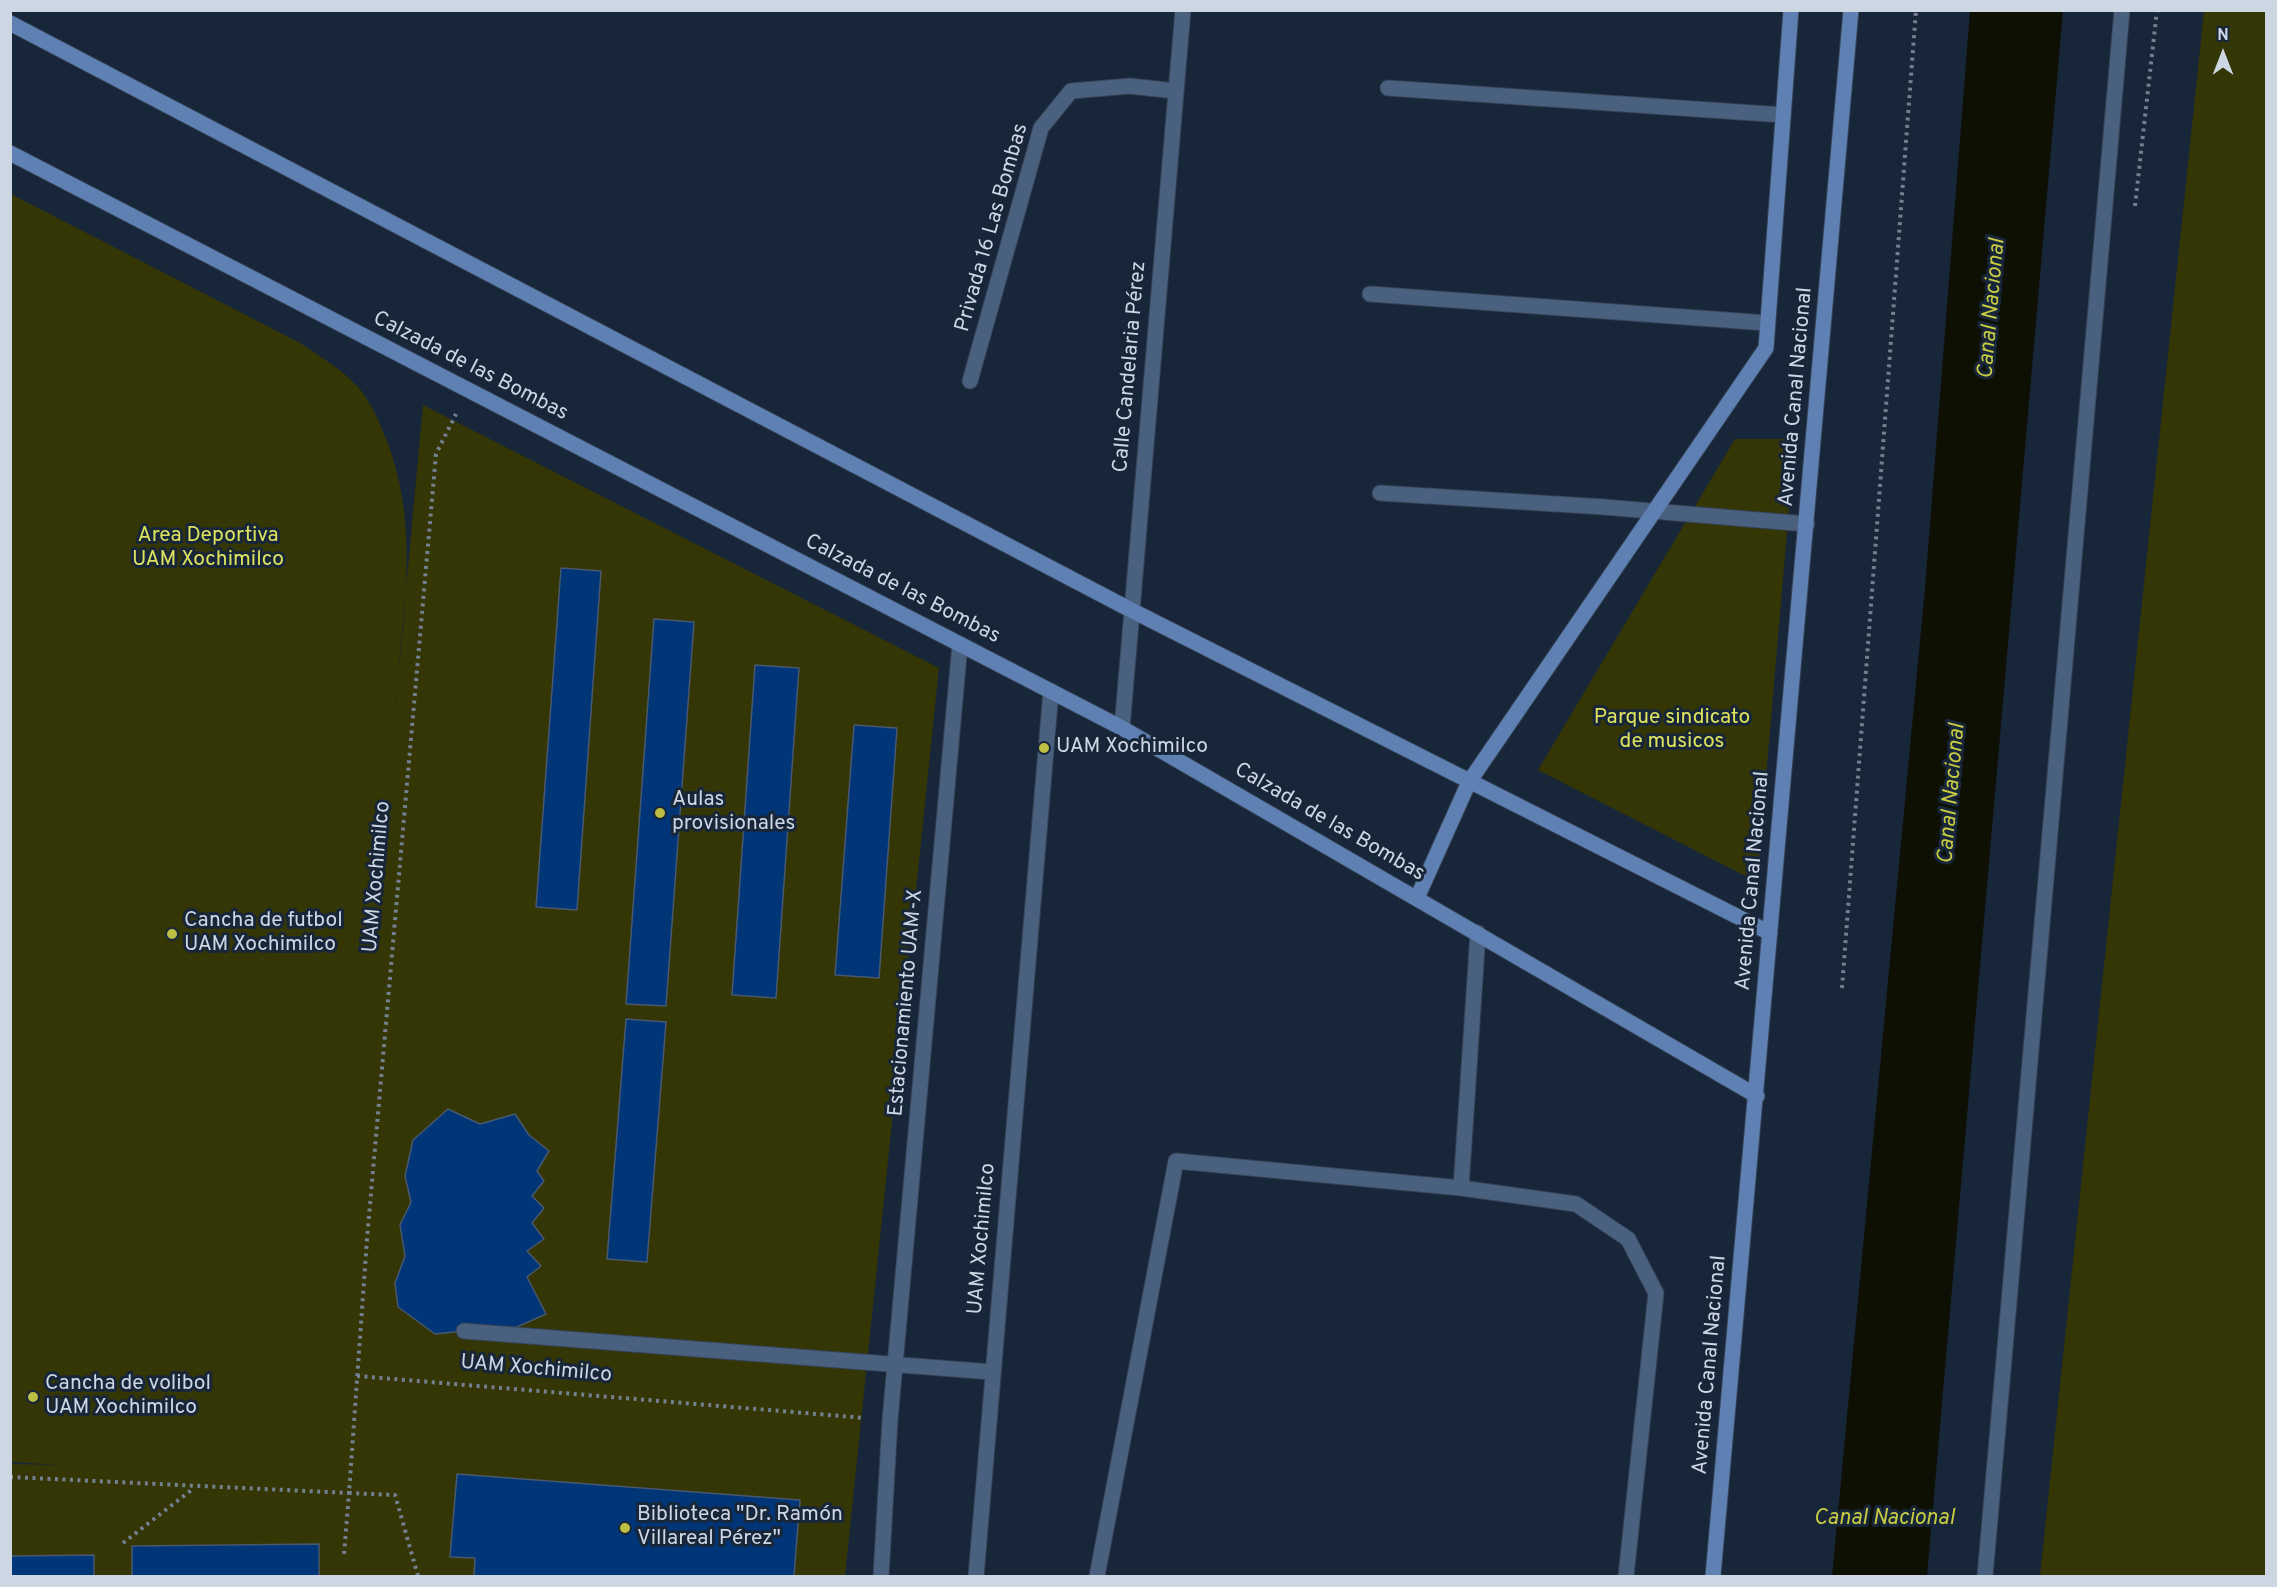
<!DOCTYPE html>
<html>
<head>
<meta charset="utf-8">
<style>
	body { margin:0 }
	#map { position:relative; width:2277px; height:1587px; overflow:hidden; background:#18263a; font-family:Overpass,sans-serif }
	canvas { display:block }
	.frame { position:absolute; inset:0; border:12px solid #cdd7e4; pointer-events:none }
	.north { position:absolute; left:2193px; top:24px; width:60px; height:60px; -webkit-text-stroke:4px #18263a; paint-order:stroke; rotate:0deg; font-size:16px; font-weight:700; line-height:24px; text-align:center; color:#cdd7e4 }
	.north::after { content:''; display:block; margin:auto; width:21px; height:27px; background:#cdd7e4; clip-path:polygon(50% 0,100% 100%,50% 72%,0 100%) }
</style>
</head>
<body>
<div id="map">
<canvas width="2277" height="1587"></canvas>
<div class="frame"></div>
<div class="north">N</div>
</div>
<script>
const ctx = document.querySelector('canvas').getContext('2d');
ctx.lineJoin = 'round';
function fillPath(path, color) { ctx.fillStyle = color; ctx.fill(path, 'evenodd'); }
function stroke(path, color, width, dash) { ctx.strokeStyle = color; ctx.lineWidth = width; ctx.lineCap = dash ? 'butt' : 'round'; ctx.setLineDash(dash || []); ctx.stroke(path); }
function write(font, color, halo, rows, align = 'center') {
  ctx.font = font + ' Overpass,sans-serif'; ctx.lineWidth = 6; ctx.setLineDash([]); ctx.textBaseline = 'middle'; ctx.strokeStyle = halo; ctx.fillStyle = color; for (const [text, x, y, turn = 0] of rows) {
    ctx.save(); ctx.translate(x, y); ctx.rotate((+turn || 0) * Math.PI / 180); ctx.textAlign = isNaN(turn) ? turn : align; if (halo) ctx.strokeText(text, 0, 0); ctx.fillText(text, 0, 0); ctx.restore();
  }
}
fillPath(new Path2D(`
	M2204 11H2266V1576H2040Z
	M11 194 300 343C320 356 341 369 358 387 371 402 379 421 386 439 422 530 402 624 394 719L423 405 939 668 845 1576H11V1464L62 1465 11 1462Z
	M1735 439H1795L1757 882 1538 770Z`), '#353606');
fillPath(new Path2D(`
	M1970 11H2063L1927 1576H1832L1925 588Z`), '#0f1004');
const building = new Path2D(`
	M561 568 601 571 577 910 536 907Z
	M654 619 694 622 666 1006 626 1004Z
	M755 665 799 668 776 998 732 995Z
	M854 725 897 728 879 978 835 975Z
	M626 1019 666 1022 647 1262 607 1259Z
	M448 1109 480 1124 515 1114 529 1135 549 1151 537 1171 544 1181 532 1196 544 1208 532 1223 544 1239 527 1251 541 1266 527 1277 546 1314 501 1334 464 1331 435 1334 398 1307 395 1283 405 1256 400 1225 411 1202 405 1176 413 1140Z
	M457 1474 800 1500 794 1576H474L475 1558 450 1557Z
	M319 1544V1576H132V1546Z
	M94 1555V1576H10V1556Z`);
fillPath(building, '#003678');
stroke(building, '#48586e', 1.5);
const service = new Path2D(`
	M970 381 1041 128 1071 91 1130 86 1175 91
	M1461 1188 1478 933
	M464 1331 992 1372
	M881 1576 890 1420 960 644
	M976 1576 1051 691
	M1097 1576 1176 1161 1461 1188 1576 1204 1628 1239 1656 1293 1626 1576
	M1985 1576 2122 10`);
const minor = new Path2D(`
	M1388 88 1783 115
	M1370 294 1767 323
	M1380 493 1604 507 1807 524`);
const tertiary = new Path2D(`
	M1122 728 1183 10`);
const secondary = new Path2D(`
	M10 23 1131 610 1770 933
	M10 153 1122 728 1757 1096
	M1417 898 1469 782 1766 348 1791 10
	M1713 1576 1851 10`);
stroke(service, '#354255', 17);
stroke(minor, '#354255', 17);
stroke(tertiary, '#354255', 17);
stroke(secondary, '#354255', 17);
stroke(new Path2D(`
	M2135 206 2157 10
	M1842 988 1916 10
	M357 1376 865 1418
	M10 1477 349 1493 344 1555
	M123 1543 194 1488
	M418 1576 395 1495 349 1493 367 1239 436 454 456 414`), '#748090', 4, [3, 4.5]);
stroke(service, '#4a607f', 15);
stroke(minor, '#4a607f', 15);
stroke(tertiary, '#4a607f', 15);
stroke(secondary, '#5e80b2', 15);
for (const [x, y, r, color] of [
	[1044,748,6,"#bcbf44"],
	[660,813,6,"#bcbf44"],
	[172,934,6,"#bcbf44"],
	[33,1397,6,"#bcbf44"],
	[625,1528,6,"#bcbf44"]
]) { const dot = new Path2D(); dot.arc(x, y, r, 0, 2 * Math.PI); ctx.fillStyle = color; ctx.fill(dot); stroke(dot, '#18263a', 2); }
write('21px', '#cdd7e4', '#18263a', [
	["Privada 16 Las Bombas",993,228,-74],
	["Calzada de las Bombas",470,367,27],
	["Calle Candelaria Pérez",1131,367,-85],
	["Avenida Canal Nacional",1797,397,-85],
	["Calzada de las Bombas",902,590,27],
	["Calzada de las Bombas",1329,823,30],
	["UAM Xochimilco",378,877,-85],
	["Avenida Canal Nacional",1754,881,-85],
	["Estacionamiento UAM-X",907,1003,-85],
	["UAM Xochimilco",983,1239,-85],
	["Avenida Canal Nacional",1711,1365,-85],
	["UAM Xochimilco",536,1370,5]
]);
write('21px', '#dee35d', '#18263a', [
	["Area Deportiva",208,537],
	["UAM Xochimilco",208,561],
	["Parque sindicato",1672,719],
	["de musicos",1672,743]
]);
write('21px', '#cdd7e4', '#18263a', [
	["UAM Xochimilco",1056,748],
	["Aulas",672,801],
	["provisionales",672,825],
	["Cancha de futbol",184,922],
	["UAM Xochimilco",184,946],
	["Cancha de volibol",45,1385],
	["UAM Xochimilco",45,1409],
	["Biblioteca \"Dr. Ramón",637,1516],
	["Villareal Pérez\"",637,1540]
], 'left');
write('italic 22px', '#c8cc42', '#18263a', [
	["Canal Nacional",1993,309,-85],
	["Canal Nacional",1953,794,-85],
	["Canal Nacional",1884,1520]
]);
</script>
</body>
</html>
